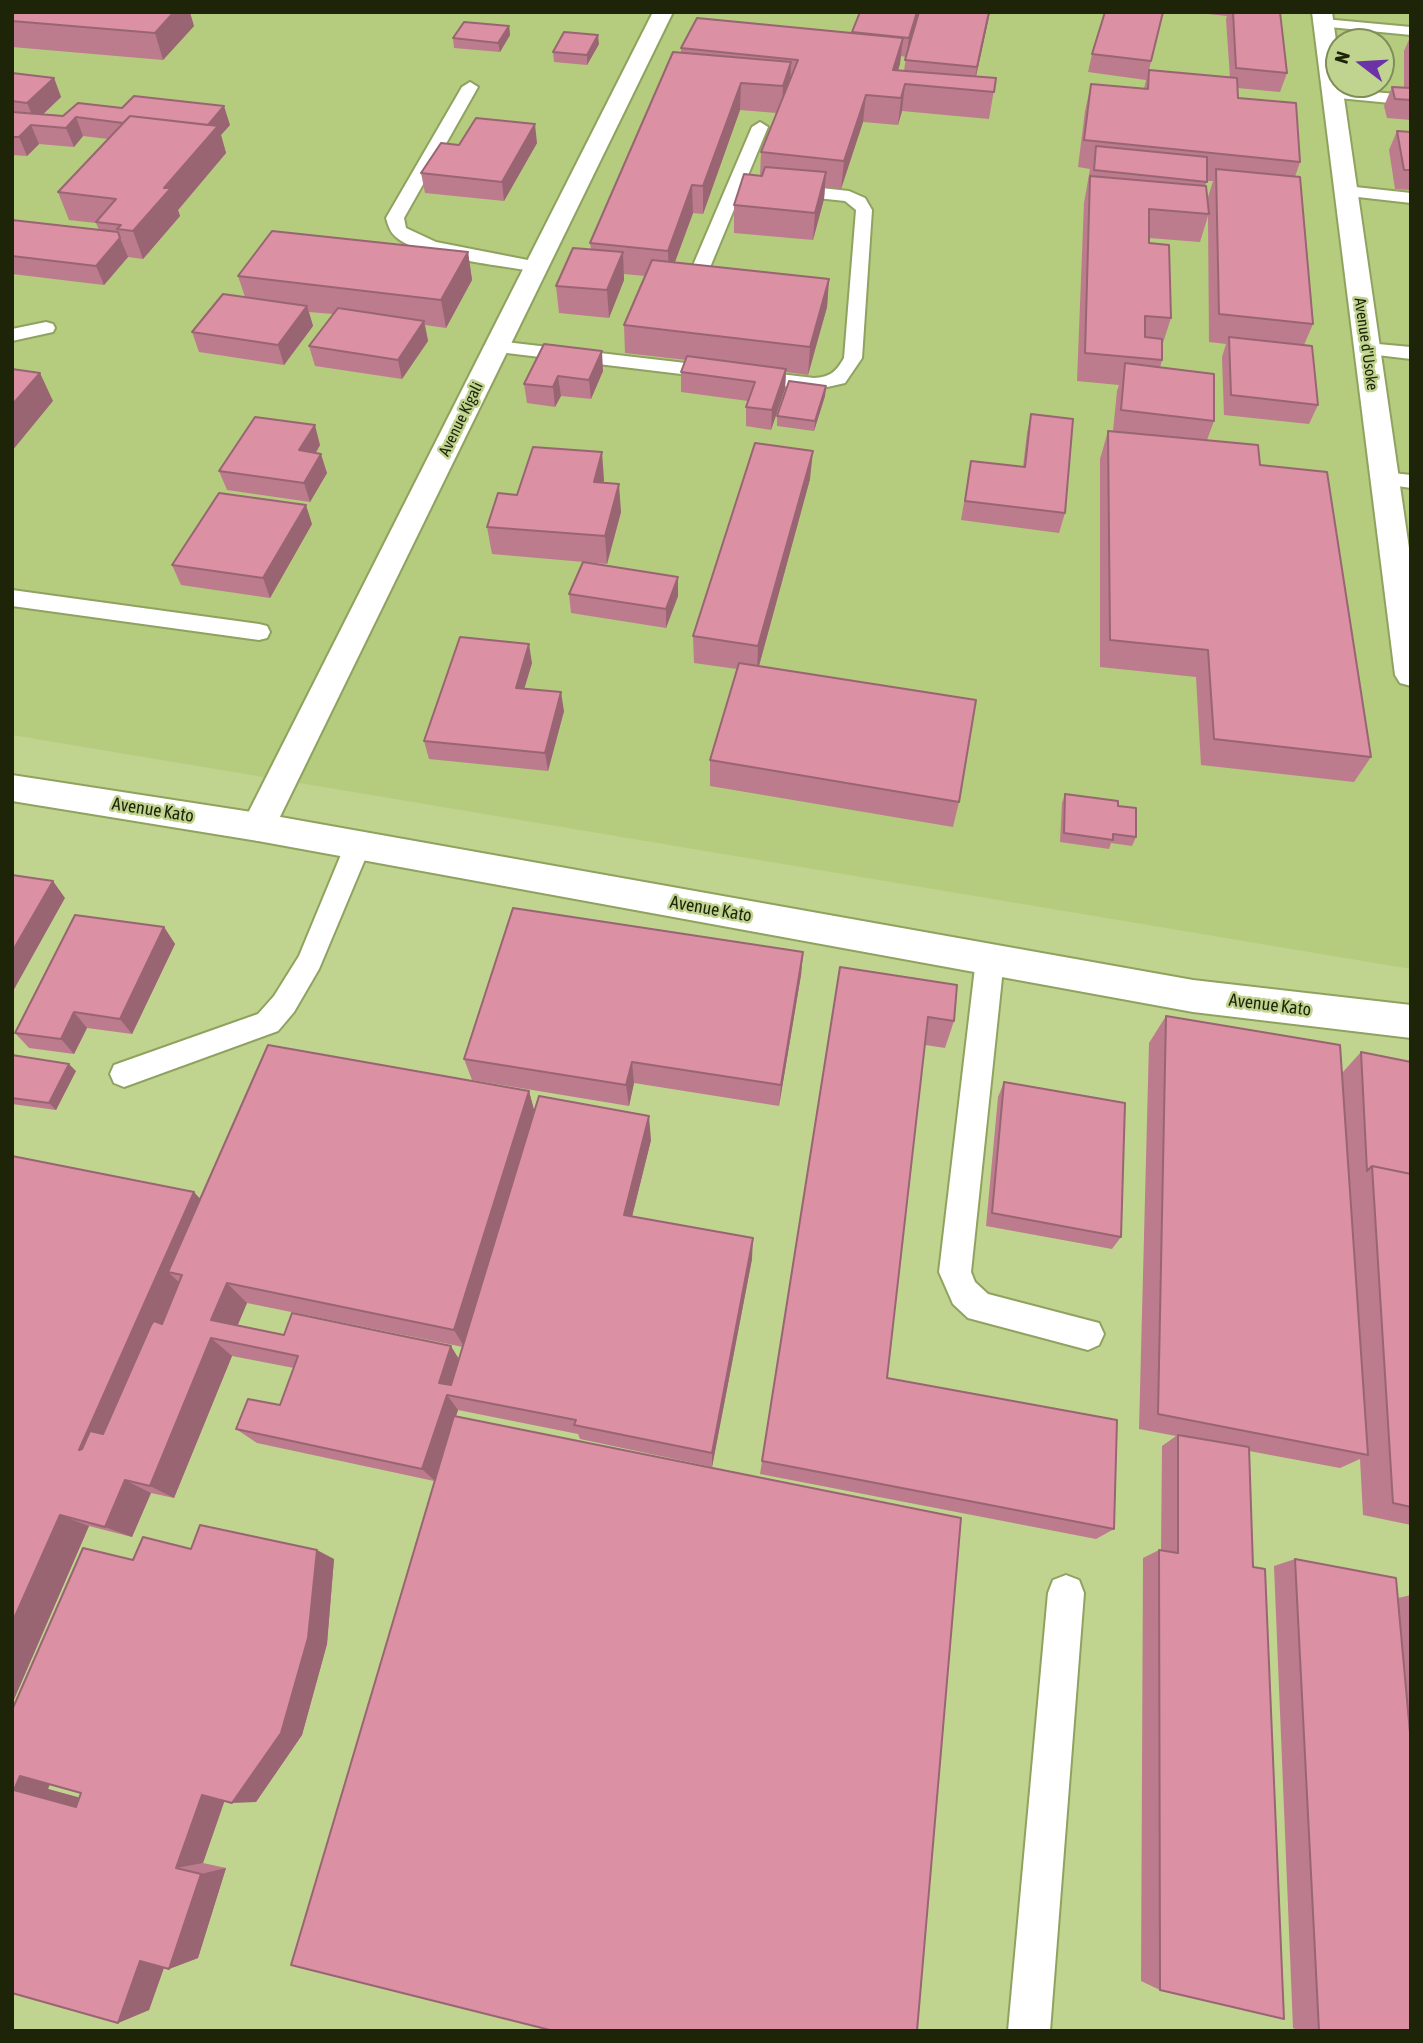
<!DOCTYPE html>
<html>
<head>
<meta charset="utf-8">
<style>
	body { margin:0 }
	#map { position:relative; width:1423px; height:2043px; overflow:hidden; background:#c0d48f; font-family:"Asap Condensed",sans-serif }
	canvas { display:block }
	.frame { position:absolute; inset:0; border:14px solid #1d2408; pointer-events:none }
	.north { position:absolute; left:1325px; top:28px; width:70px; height:70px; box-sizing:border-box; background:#c0d48f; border:2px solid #7f8e59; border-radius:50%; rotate:287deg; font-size:19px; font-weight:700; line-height:28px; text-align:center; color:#1d2408 }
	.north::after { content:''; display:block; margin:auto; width:24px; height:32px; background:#6c33a9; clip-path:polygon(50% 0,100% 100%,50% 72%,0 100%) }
</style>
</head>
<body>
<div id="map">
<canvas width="1423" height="2043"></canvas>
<div class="frame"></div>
<div class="north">N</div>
</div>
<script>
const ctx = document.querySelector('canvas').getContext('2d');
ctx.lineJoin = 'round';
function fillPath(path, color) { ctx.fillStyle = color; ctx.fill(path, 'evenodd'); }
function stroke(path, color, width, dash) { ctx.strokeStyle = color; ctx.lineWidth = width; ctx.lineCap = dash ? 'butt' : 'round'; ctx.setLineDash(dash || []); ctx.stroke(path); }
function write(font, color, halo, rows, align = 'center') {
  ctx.font = font + ' "Asap Condensed",sans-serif'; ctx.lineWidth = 5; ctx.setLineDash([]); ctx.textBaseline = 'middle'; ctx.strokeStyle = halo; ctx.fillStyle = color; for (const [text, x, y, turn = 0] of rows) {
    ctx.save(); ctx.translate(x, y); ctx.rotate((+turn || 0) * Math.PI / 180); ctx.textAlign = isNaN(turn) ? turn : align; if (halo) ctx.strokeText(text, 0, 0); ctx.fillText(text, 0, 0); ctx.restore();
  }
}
fillPath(new Path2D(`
	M12 12H1411V969L12 735ZM1339 42H1381V84H1339Z`), '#b5cb7e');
const lane = new Path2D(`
	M1324 19 1411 27V35L1319 26 1317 23Z
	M470 82 478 87 404 218 406 228 436 242 543 263 546 267 543 271 537 272C506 266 417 257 396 237 390 232 388 225 386 218L462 87Z
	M1333 89 1411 95V105L1328 97 1325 94 1328 91Z
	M760 122 768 127 746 180 849 191 865 198 872 210 862 358 845 383 814 390 490 351 488 347 497 341 814 378C830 377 836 372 844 358L856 210 845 201 742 190 706 277 697 282 688 277 752 127Z
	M1346 186 1411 193V203L1340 195 1338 191Z
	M46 322 53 324 55 328 53 332 12 341V329Z
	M1367 343 1411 347V359L1360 353 1358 349 1360 345Z
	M1384 472 1411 475V488L1377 483 1374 478 1377 473Z
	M12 590 259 624 267 626 270 632 267 638 259 640 12 606Z
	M358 835 367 838 371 845 319 969 294 1012 278 1031 124 1087 114 1083 110 1074 114 1065 258 1014 274 996 299 956 345 845 349 838Z
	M990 948 1000 951 1004 959 971 1272 975 1282 988 1294 1099 1323 1104 1334 1099 1345 1088 1350 968 1318 953 1304 939 1272 976 959 980 951Z
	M1066 1575 1079 1580 1084 1593 1050 2031H1008L1048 1593 1053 1580Z`);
const street = new Path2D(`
	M653 12H673L275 827 270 837 258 841 246 837 241 827Z`);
const secondary = new Path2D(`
	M1312 12H1332L1339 62V84H1342L1411 562V686L1400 683 1395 675Z
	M12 775 258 813 1193 980 1411 1005V1038L1193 1012 258 841 12 801Z`);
stroke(lane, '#8fa25f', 4);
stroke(street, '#8fa25f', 4);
stroke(secondary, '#8fa25f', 4);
fillPath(lane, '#fff');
fillPath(street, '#fff');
fillPath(secondary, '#fff');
fillPath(new Path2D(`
	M12 12 194 26 163 60 12 47Z
	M860 12H990L976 77 996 78 989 119 902 111 898 125 863 122 841 189 825 187 824 199 813 240 734 233V205L760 176 761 152 777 113 740 110 703 214 693 213 675 262 829 279 827 307 808 375 786 372 785 389 771 430 746 426V407L748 401 681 392V372L686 360 625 353 624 325 645 276 624 274V280L609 318 559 313 556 286 591 249 590 243 681 53V48L852 33ZM901 56 906 57 904 71 898 70Z
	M1163 12 1149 70 1230 78 1226 19 1227 16 1188 12H1280L1287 73 1280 92 1237 88 1238 98 1300 162 1295 177 1313 324 1304 345 1318 405 1309 424 1224 415 1222 357 1226 344 1209 342 1208 216 1200 242 1149 238V243L1171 318 1162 346V360L1160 368 1214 421 1207 440 1260 465 1371 757 1354 782 1201 765 1196 677 1100 667V459L1108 431H1113L1117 391 1119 385 1077 381 1084 203 1090 169 1078 167 1085 111 1091 84 1144 89 1146 80 1088 72 1092 54ZM1207 181H1213L1208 197 1205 186Z
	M509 26 510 35 500 52 454 48 453 38Z
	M1411 35V120L1387 118 1384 106 1392 87 1404 88V51Z
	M599 44 587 65 554 62 553 52Z
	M12 73 54 78 61 97 43 114 230 125 221 135 226 153 178 210 180 216 143 259 128 257 104 285 12 274V220L99 230 96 223 69 220 58 192 108 139 83 136 74 147 39 144 27 156 12 155Z
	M1397 131 1411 132V190L1395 189 1389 150Z
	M537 143 504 201 425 193 421 173 459 145Z
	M468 252 472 280 446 328 425 325 428 341 402 379 315 366 309 346 333 314 309 312 313 326 284 365 199 352 192 332 245 297 238 276Z
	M544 344 603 371 591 399 561 396 555 407 527 403 524 384Z
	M826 386 825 396 814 431 777 426V416Z
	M1031 414 1065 513 1059 533 961 520 971 461 1023 467 1027 433Z
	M320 445 316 453 327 473 310 502 227 490 219 471Z
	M810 479 759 666 959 802 953 827 710 786V760L737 669 694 663 693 636Z
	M604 480 603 483 621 512 607 564 492 554 487 527 517 495Z
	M312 524 270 598 181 585 172 565Z
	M678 577V596L666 628 571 613 569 594Z
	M532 663 524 689 564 711 548 771 429 759 424 741Z
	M1065 794 1118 806 1136 837 1132 846 1111 843 1109 849 1060 842 1062 803Z
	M164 927 175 944 132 1034 87 1028 74 1054 29 1048 15 1033Z
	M803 952 801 975 779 1106 634 1083 629 1106 472 1080 464 1059Z
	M840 967 954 1021 945 1048 925 1045 887 1378 1114 1529 1096 1539 760 1474Z
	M1166 1016 1342 1073 1361 1052 1411 1062V1525L1363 1515 1360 1459 1340 1468 1249 1451 1160 1990 1141 1981 1143 1558 1159 1550H1161L1162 1446 1176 1436 1139 1429 1149 1043Z
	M12 1055 76 1071 56 1110 12 1104Z
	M1004 1082 1121 1237 1112 1249 986 1226 998 1097Z
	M529 1091 534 1112 651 1140 632 1216 752 1259 712 1467 580 1439 578 1434 458 1410 434 1481 257 1443 236 1429 280 1405 294 1368 232 1356 174 1498 151 1493 132 1537 89 1526 12 1704V1156L200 1198ZM247 1303 463 1347 459 1359 284 1335 237 1326Z
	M191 1549 334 1559 327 1644 302 1735 256 1802 224 1801 203 1863 226 1868 198 1958 169 1969 164 1967 149 2010 118 2023 12 1710 133 1560ZM50 1784 81 1793 80 1798 48 1789Z
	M1295 1559 1398 1598 1411 1595V2031H1300L1293 2028 1274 1566Z`), '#bc7c8d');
fillPath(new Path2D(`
	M174 12H190L194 26 163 60 155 33Z
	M917 12 916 28 906 57 909 38Z
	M989 12H990L972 94 977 67Z
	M509 26 510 35 500 52 498 43Z
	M598 35 599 44 587 65V55Z
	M903 38 900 64 890 96 893 70Z
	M791 62 790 89 782 113 783 86Z
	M54 78 61 97 35 122 27 103Z
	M741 83 740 110 703 214V186Z
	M905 84 902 111 898 125 901 98Z
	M866 95 863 122 841 189 844 161Z
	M224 106 230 125 221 135 226 153 178 210 180 216 143 259 133 231 201 132Z
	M76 117 83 136 74 147 66 128Z
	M535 124 537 143 504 201 502 182Z
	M31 125 39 144 27 156 19 137Z
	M826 172 824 199 813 240 815 213Z
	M692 185 693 213 669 278 668 251Z
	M120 238 128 257 104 285 96 266Z
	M468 252 472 280 446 328 441 300Z
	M623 252 624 280 609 318 607 290Z
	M829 279 827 307 808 375 810 347Z
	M307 306 313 326 284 365 278 345Z
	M424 321 428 341 402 379 398 360Z
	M602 351 603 371 591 399 589 380Z
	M786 369 785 389 771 430 772 410Z
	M40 373 53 401 12 451V405Z
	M558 376 561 396 555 407 553 387Z
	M826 386 825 396 814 431 815 421Z
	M315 425 320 445 305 470 299 450Z
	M813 451 810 479 757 673 758 646Z
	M602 452 604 480 597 510 594 482Z
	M321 454 327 473 310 502 304 483Z
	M619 484 621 512 607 564 605 536Z
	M306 505 312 524 270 598 263 578Z
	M678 577V596L666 628V609Z
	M529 644 532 663 519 706 516 688Z
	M561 692 564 711 548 771 545 753Z
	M53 881 65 898 12 993V952Z
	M164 927 175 944 132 1034 120 1019Z
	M803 952 801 975 779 1106 781 1085Z
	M74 1012 87 1028 74 1054 61 1039Z
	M632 1062 634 1083 629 1106 626 1085Z
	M69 1064 76 1071 56 1110 49 1103Z
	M529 1091 536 1117 465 1348 454 1330Z
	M649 1116 651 1140 627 1237 624 1215Z
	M194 1192 214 1214 182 1275 168 1272 183 1286 107 1464 79 1450Z
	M753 1238 752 1259 712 1467V1453Z
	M227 1283 247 1303 232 1339 211 1320Z
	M211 1338 232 1356 174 1498 150 1486Z
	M451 1346 462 1364 452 1396 439 1383Z
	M447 1395 458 1410 435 1481 422 1469Z
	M125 1480 151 1493 132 1537 105 1527Z
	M60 1515 89 1526 12 1704V1623Z
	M317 1550 334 1559 327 1644 302 1735 256 1802 232 1803Z
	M53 1775 48 1789 107 1805 76 1807 14 1790 20 1776Z
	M227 1794 203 1863 176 1868 202 1795Z
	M226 1868 198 1958 169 1969 201 1874Z
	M170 1951 149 2010 118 2023 140 1961Z`), '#996573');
const building = new Path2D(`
	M12 12H174L155 33 12 21Z
	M860 12H917L909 38 852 32Z
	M919 12H989L977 67 905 60Z
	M1105 12H1163L1151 61 1092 54Z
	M1233 12H1280L1287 73 1236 68Z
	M697 18 903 38 893 70 996 78 994 92 905 84 901 98 866 95 844 161 761 152 798 60 681 48Z
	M464 22 509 26 498 43 453 38Z
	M564 32 598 35 587 55 553 52Z
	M673 52 791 62 783 86 741 83 703 186 692 185 668 251 590 243Z
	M1149 70 1237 78 1238 98 1296 103 1300 162 1084 140 1091 84 1148 89Z
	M12 73 54 78 27 103 12 101Z
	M1392 87 1411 88V100L1395 99Z
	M134 96 224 106 208 125 130 116 123 123 76 117 66 128 31 125 19 137H12V112L63 116 78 103 122 108Z
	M130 116 218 126 164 188H171L133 231 117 229 121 225 96 222 116 199 58 192Z
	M476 118 535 124 502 182 421 173 441 143 459 145Z
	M1397 131 1411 132V170H1404Z
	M1096 146 1207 157V182L1094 170Z
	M765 167 826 172 815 213 734 205 744 174 762 176Z
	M1216 169 1300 177 1313 324 1219 314Z
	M1090 176 1206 186 1209 214 1149 209V243L1169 245 1171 318 1145 316V337L1162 339V360L1085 353Z
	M12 220 118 232 120 238 96 266 12 256Z
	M272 231 468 252 441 300 238 276Z
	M573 248 623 252 607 290 556 286Z
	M652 260 829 279 810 347 624 325Z
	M223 294 307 306 278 345 192 332Z
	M338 308 424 321 398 360 309 346Z
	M1229 337 1312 346 1318 405 1231 395Z
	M544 344 602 351 589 380 558 376 553 387 524 384Z
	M687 356 786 369 772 410 746 407 755 382 681 372Z
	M1125 363 1214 374V421L1121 410Z
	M12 369 40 373 12 405Z
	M789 381 826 386 815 421 777 416Z
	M1031 414 1073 419 1065 513 965 501 971 461 1025 467Z
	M255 417 315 425 299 450 321 454 304 483 219 471Z
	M1108 431 1258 445 1260 465 1327 472 1371 757 1214 739 1208 650 1110 640Z
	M755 443 813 451 758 646 693 636Z
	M533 447 602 452 594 482 619 484 605 536 487 527 498 493 517 495Z
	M219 493 306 505 263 578 172 565Z
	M583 562 678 577 666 609 569 594Z
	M460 637 529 644 516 688 561 692 545 753 424 741Z
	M739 663 976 700 959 802 710 760Z
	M1065 794 1118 801V806L1136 808V837L1113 834V840L1064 833Z
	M12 875 53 881 12 952Z
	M513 908 803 952 781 1085 632 1062 626 1085 464 1059Z
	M75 915 164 927 120 1019 74 1012 61 1039 15 1033Z
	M840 967 957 985 954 1021 928 1017 887 1378 1117 1420 1114 1529 762 1461Z
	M1166 1016 1340 1045 1368 1455 1158 1414Z
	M268 1045 529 1091 454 1330 227 1283 211 1320 284 1335 292 1313 451 1346 439 1383 451 1385 539 1096 649 1116 624 1215 753 1238 712 1453 574 1425 576 1420 447 1395 422 1469 236 1429 248 1399 280 1405 298 1356 211 1338 150 1486 125 1480 105 1527 60 1515 12 1623V1156L194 1192 79 1450 82 1449 90 1431 103 1434 151 1325 154 1321 162 1324 182 1275 168 1272Z
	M1361 1052 1411 1062V1174L1372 1166 1367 1171Z
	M12 1055 69 1064 49 1103 12 1098Z
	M1004 1082 1125 1103 1121 1237 992 1213Z
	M1372 1166 1411 1174V1507L1393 1503Z
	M454 1416 961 1518 917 2031H554L291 1965Z
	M1178 1435 1249 1447 1253 1567 1265 1569 1284 2019 1160 1990 1159 1550 1178 1553Z
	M200 1525 317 1550 308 1638 281 1733 232 1803 202 1795 176 1868 201 1874 169 1969 140 1961 118 2023 12 1993V1710L83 1548 133 1560 143 1537 191 1549ZM20 1776 81 1793 76 1807 14 1790Z
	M1295 1559 1396 1578 1411 1744V2031H1319Z`);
fillPath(building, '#db90a4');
stroke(building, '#996573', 2);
write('16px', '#1d2408', '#c0d48f', [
	["Avenue d'Usoke",1366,344,82],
	["Avenue Kigali",461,419,-64]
]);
write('18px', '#1d2408', '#c0d48f', [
	["Avenue Kato",153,810,9],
	["Avenue Kato",711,909,10],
	["Avenue Kato",1270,1005,7]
]);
</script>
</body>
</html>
